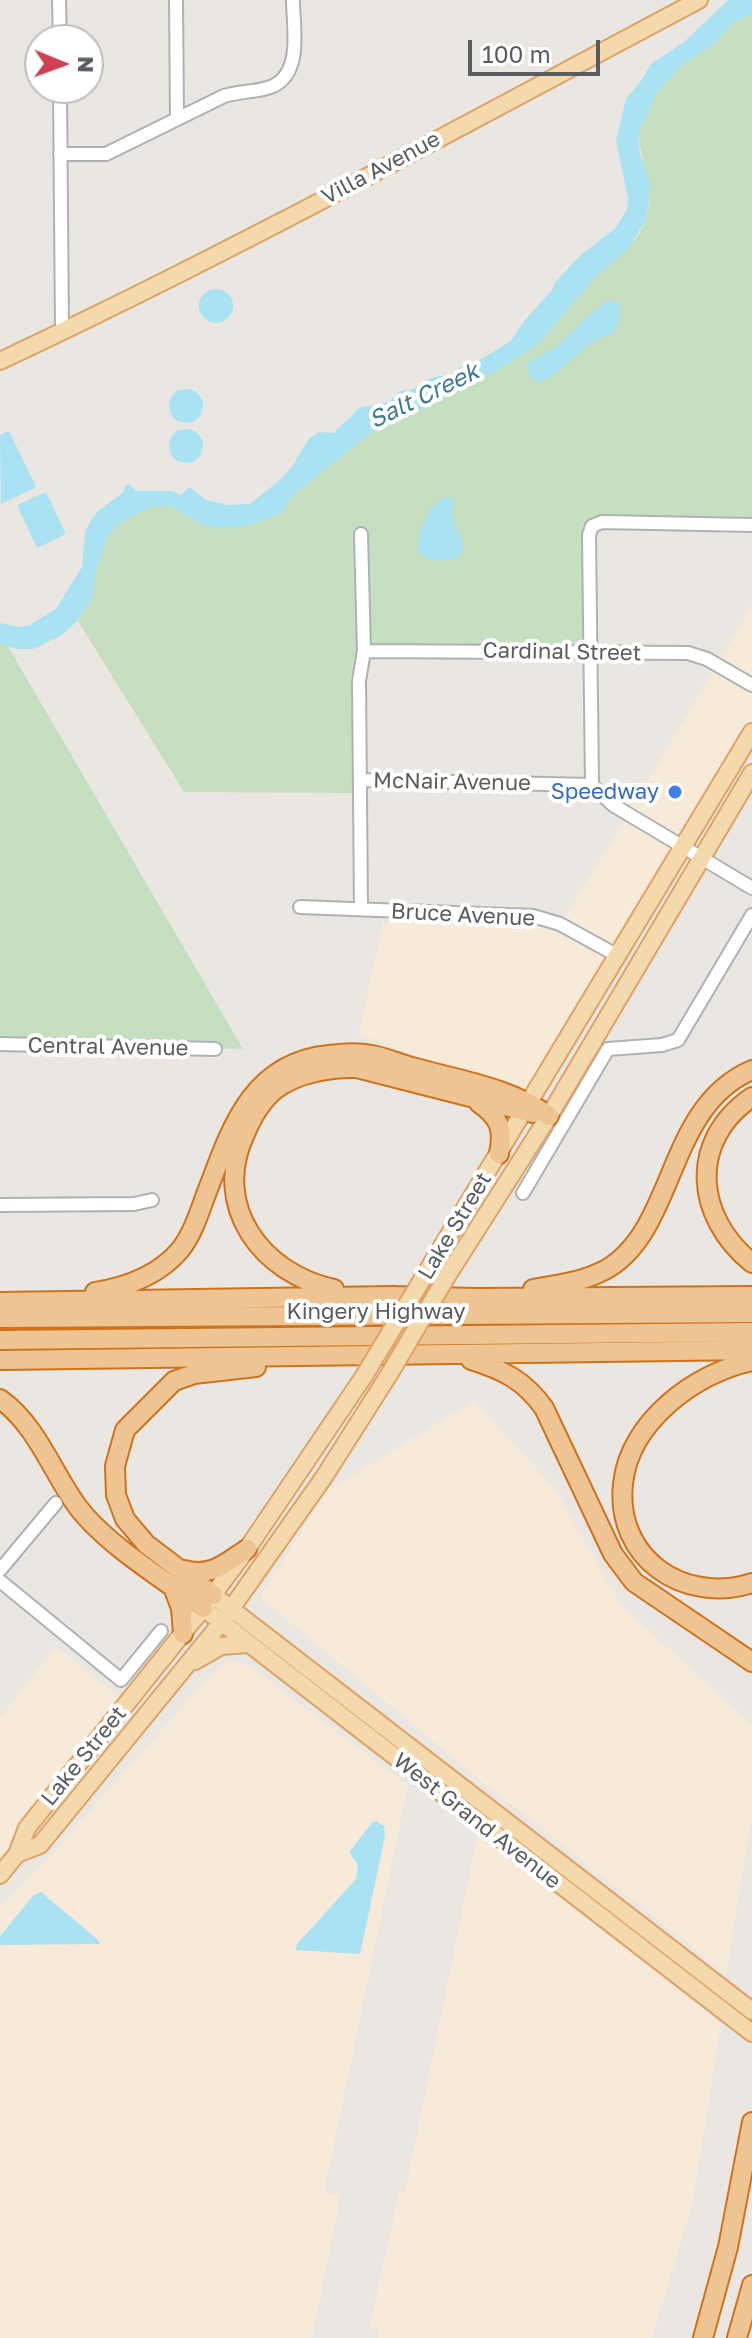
<!DOCTYPE html>
<html>
<head>
<meta charset="utf-8">
<style>
	body { margin:0 }
	#map { position:relative; width:752px; height:2338px; overflow:hidden; background:#eae6e1; font-family:"Golos Text",sans-serif }
	canvas { display:block }
	.north { position:absolute; left:24px; top:24px; width:80px; height:80px; box-sizing:border-box; background:#fff; border:2px solid #bdbebf; border-radius:50%; rotate:91deg; font-size:22px; font-weight:700; line-height:32px; text-align:center; color:#595d60 }
	.north::after { content:''; display:block; margin:auto; width:28px; height:36px; background:#d23f52; clip-path:polygon(50% 0,100% 100%,50% 72%,0 100%) }
	.scale { position:absolute; left:468px; top:40px; width:132px; height:36px; box-sizing:border-box; border:4px solid #595d60; border-top:0; padding-left:10px; font-size:24px; line-height:28px; white-space:nowrap; color:#595d60; -webkit-text-stroke:6px #fff; paint-order:stroke }
</style>
</head>
<body>
<div id="map">
<canvas width="752" height="2338"></canvas>
<div class="north">N</div>
<div class="scale">100 m</div>
</div>
<script>
const ctx = document.querySelector('canvas').getContext('2d');
ctx.lineJoin = 'round';
function fillPath(path, color) { ctx.fillStyle = color; ctx.fill(path, 'evenodd'); }
function stroke(path, color, width, dash) { ctx.strokeStyle = color; ctx.lineWidth = width; ctx.lineCap = dash ? 'butt' : 'round'; ctx.setLineDash(dash || []); ctx.stroke(path); }
function write(font, color, halo, rows, align = 'center') {
  ctx.font = font + ' "Golos Text",sans-serif'; ctx.lineWidth = 8; ctx.setLineDash([]); ctx.textBaseline = 'middle'; ctx.strokeStyle = halo; ctx.fillStyle = color; for (const [text, x, y, turn = 0] of rows) {
    ctx.save(); ctx.translate(x, y); ctx.rotate((+turn || 0) * Math.PI / 180); ctx.textAlign = isNaN(turn) ? turn : align; if (halo) ctx.strokeText(text, 0, 0); ctx.fillText(text, 0, 0); ctx.restore();
  }
}
fillPath(new Path2D(`
	M752 606V726L681 843 629 812Z
	M626 818 679 846 529 1099 359 1034 383 922H562Z
	M475 1401 554 1488 622 1606 752 1724V1815L726 1974 487 1786 260 1597 328 1490Z
	M56 1646 123 1700 0 1861V1718Z
	M229 1660 246 1664 408 1785 324 2193 341 2194 312 2338H0V1907L52 1854 204 1682Z
	M479 1829 577 1905 721 2024 693 2201 652 2338H378L379 2330 369 2328 399 2193 405 2192Z`), '#f8ead8');
fillPath(new Path2D(`
	M752 14V520H593L586 648H367L357 793 184 792 78 621 93 596 96 572 105 542 115 527 126 519 154 506H170L196 521 241 527 272 517 283 512 292 496 371 433 412 415 474 380 495 372 538 344 596 276 638 236 646 220 649 199 638 133 657 92 682 65 715 43 733 23Z
	M0 633 243 1049 0 1041Z`), '#c6dfc0');
fillPath(new Path2D(`
	M728 0H752V14L733 23 715 43 682 65 657 92 638 133 640 154 650 185 646 220 627 250 596 276 538 344 495 372 474 380 412 415 371 433 292 496 283 512 272 517 241 527 219 528 205 526 170 506H154L126 519 115 527 105 542 96 572 93 596 78 620 62 635 33 649H18L0 644V623L19 627 28 626 56 609 82 567 85 533 90 522 98 511 123 493 126 485 129 484 136 491H173L180 495 190 487 206 500 227 505 250 504 280 480 293 465 309 439 319 432 334 433C341 423 352 419 358 408L389 402 400 391 411 390 431 378 452 374 460 367 471 365 511 341 524 321 552 290 555 282 582 254 616 228 627 209 628 198 616 141 626 99 641 81 651 64 683 43Z
	M199 306a17 17 0 1 1 34 0a17 17 0 1 1-34 0Z
	M611 300 618 303C622 314 619 324 613 334 602 337 592 341 584 348 572 358 530 407 527 363L555 348 597 308Z
	M169 406a17 17 0 1 1 34 0a17 17 0 1 1-34 0Z
	M169 446a17 17 0 1 1 34 0a17 17 0 1 1-34 0Z
	M9 431 36 487 1 504 0 435Z
	M46 492 66 534 37 548 17 505Z
	M445 497 453 499C453 506 452 513 453 520 457 536 470 541 458 557 445 562 429 563 419 552 417 533 427 505 445 497Z
	M376 1821 384 1826 385 1836 360 1954 295 1950 298 1943 356 1879 358 1865 349 1852 372 1823Z
	M41 1892 98 1940 100 1944 0 1945V1936L34 1895Z`), '#a8e2f3');
const minor = new Path2D(`
	M59 0 60 40
	M176 0 177 118
	M60 88 62 332
	M60 154H106L224 96C239 91 261 92 273 86 303 72 293 26 293 0
	M361 534 364 651 359 681 361 909
	M364 651 688 653 707 659 752 685
	M361 780 592 785 613 805 752 888
	M592 785 589 535 592 526 602 522 752 525
	M300 907 533 916 560 924 618 956
	M0 1044 215 1049
	M523 1193 608 1049 662 1045 678 1040 752 915
	M0 1205 134 1204 152 1200
	M0 1570 56 1503
	M0 1581 121 1680 161 1631`);
const major = new Path2D(`
	M0 361C237 250 467 123 699 0
	M423 1278 752 732
	M446 1278 549 1116 752 773
	M213 1595 752 2011
	M203 1608 752 2033
	M195 1661 221 1646 247 1644
	M17 1854 40 1845 221 1623 324 1477 390 1373
	M0 1875 17 1854 27 1828 203 1608 247 1549 364 1376`);
const highway = new Path2D(`
	M752 1097C688 1141 695 1217 752 1263
	M479 1103C500 1118 504 1129 499 1154
	M334 1289C262 1274 211 1206 245 1134 252 1117 261 1101 276 1089 297 1073 332 1067 357 1068L533 1113
	M533 1289C557 1285 582 1282 605 1270 677 1230 665 1107 752 1070
	M95 1292C126 1287 159 1275 180 1250 195 1231 201 1206 210 1184 233 1122 255 1062 329 1055 343 1053 358 1052 372 1055 385 1057 399 1064 412 1067 458 1080 510 1087 549 1116
	M0 1302 392 1296 477 1298 752 1296
	M0 1318 752 1313
	M0 1340 752 1332
	M0 1360 752 1350
	M471 1360C503 1370 524 1380 544 1408L613 1554 634 1582 752 1662
	M752 1361C695 1373 629 1422 623 1484 615 1558 684 1605 752 1583
	M0 1399C36 1425 50 1467 75 1503 102 1542 164 1580 203 1608
	M184 1570C212 1577 224 1564 247 1549
	M173 1587 181 1608 183 1634
	M213 1595 146 1544 125 1519 116 1495 115 1466 125 1430 174 1381 194 1374 256 1367
	M703 2338 728 2247 752 2122
	M737 2338 752 2285`);
stroke(minor, '#aeb2b5', 16);
stroke(major, '#dea366', 20);
stroke(highway, '#cf721c', 22);
stroke(minor, '#fff', 12);
stroke(major, '#f4d9ac', 16);
stroke(highway, '#eec493', 18);
const majorBridge = new Path2D(`
	M390 1373 446 1278
	M364 1376 423 1278`);
stroke(majorBridge, '#dea366', 20, []);
stroke(majorBridge, '#f4d9ac', 16);
for (const [x, y, r, color] of [
	[675,792,8,"#3f7fe0"]
]) { const dot = new Path2D(); dot.arc(x, y, r, 0, 2 * Math.PI); ctx.fillStyle = color; ctx.fill(dot); stroke(dot, '#fff', 3); }
write('22px', '#595d60', '#fff', [
	["Villa Avenue",381,168,-28],
	["Cardinal Street",562,652,1],
	["McNair Avenue",452,782,1],
	["Bruce Avenue",463,915,3],
	["Central Avenue",108,1047,1],
	["Lake Street",455,1226,-59],
	["Kingery Highway",376,1312],
	["Lake Street",84,1756,-51],
	["West Grand Avenue",477,1821,38]
]);
write('22px', '#366cbe', '#fff', [
	["Speedway",659,792]
], 'right');
write('italic 24px', '#437a92', '#fff', [
	["Salt Creek",424,396,-26]
]);
</script>
</body>
</html>
